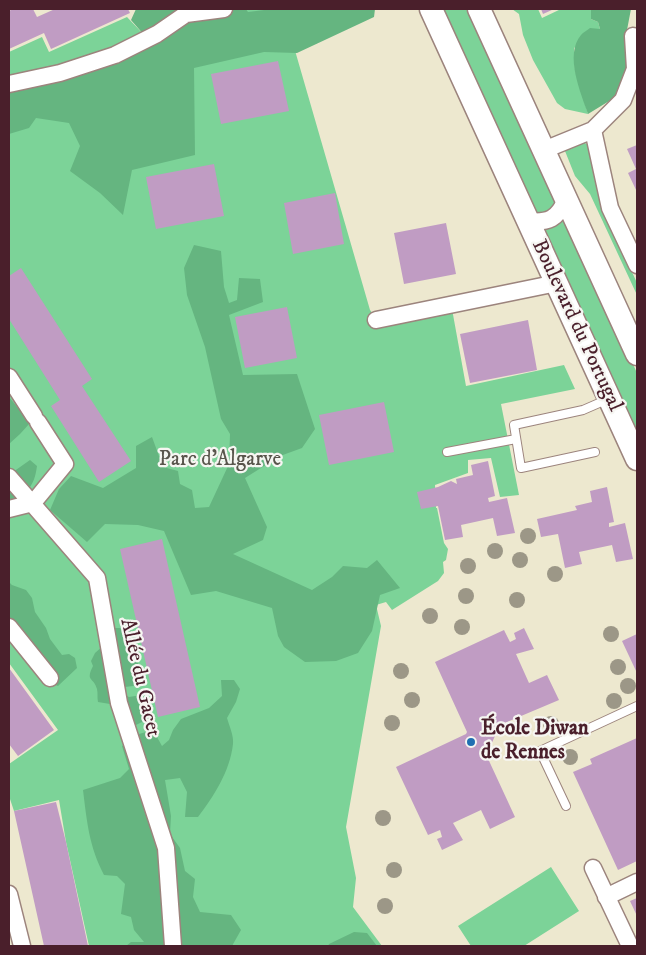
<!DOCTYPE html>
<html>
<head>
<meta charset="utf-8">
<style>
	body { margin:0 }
	#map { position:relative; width:646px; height:955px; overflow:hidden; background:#ede8cf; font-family:"IM FELL DW Pica",serif }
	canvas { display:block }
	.frame { position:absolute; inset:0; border:10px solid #4a1f2b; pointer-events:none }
</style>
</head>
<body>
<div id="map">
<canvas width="646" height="955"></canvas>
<div class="frame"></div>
</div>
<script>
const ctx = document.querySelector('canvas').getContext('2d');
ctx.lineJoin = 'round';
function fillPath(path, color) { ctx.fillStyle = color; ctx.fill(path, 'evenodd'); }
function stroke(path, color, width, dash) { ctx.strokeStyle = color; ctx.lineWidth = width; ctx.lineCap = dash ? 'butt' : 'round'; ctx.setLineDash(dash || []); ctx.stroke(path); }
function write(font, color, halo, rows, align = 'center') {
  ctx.font = font + ' "IM FELL DW Pica",serif'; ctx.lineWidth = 4.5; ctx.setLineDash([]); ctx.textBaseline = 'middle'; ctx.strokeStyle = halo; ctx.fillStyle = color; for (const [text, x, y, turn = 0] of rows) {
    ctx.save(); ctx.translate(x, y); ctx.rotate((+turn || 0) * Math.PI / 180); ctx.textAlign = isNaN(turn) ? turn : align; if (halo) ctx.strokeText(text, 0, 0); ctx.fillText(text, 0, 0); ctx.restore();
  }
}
fillPath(new Path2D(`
	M251 9H283L370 310 384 328 386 324 452 309 466 386 564 365 575 389 501 404 519 495 500 497 491 458 468 460V473L435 485 436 508H437L444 543 448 549 446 560 443 562 444 573 438 581 392 610 386 602 376 605 381 626 346 827 356 878 353 907 382 946H89L66 842 59 800 14 811 9 796V764L58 730 9 663V52L42 37 49 52 127 17 147 38Z
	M439 9H471L557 199 551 213 536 214Z
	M512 9H538L542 18 561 9H591V19L598 22 600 29 574 48 575 70 588 114 565 109 557 103 533 60 523 35 519 14Z
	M583 142 592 147 603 208 637 283V295L590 194 575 176 565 151Z
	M563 217 566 219 637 373V440L541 228Z
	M551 867 579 911 524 946H471L458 926Z`), '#7cd398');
fillPath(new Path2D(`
	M136 9H246L248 12 272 9H375L374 17 297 53 264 52 194 68 195 155 132 170 123 215 100 193 70 171 80 146 69 123 36 118 29 128 9 134V91L48 84 105 66 151 43 131 20Z
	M591 9H631L627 30 628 69 619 95 588 114C581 93 564 55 581 35 583 32 588 30 590 28L600 29 598 22 591 19Z
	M194 245 221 251 224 287 229 303 237 300 239 278 260 279 263 302 229 315 243 375 297 374 315 429 302 448 280 456 245 478 267 527 263 540 233 554 312 590 332 577 343 566 367 568 377 560 400 588 380 595 372 631 358 653 336 661 305 662 284 647 278 636 272 608 216 591 191 595 164 531 138 525 105 524 87 542 50 510 59 489 71 476 103 488 136 468V446L152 437 163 467 178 471 180 484 192 490 195 508 209 507 229 464 230 434 221 419 205 347 187 295 184 268Z
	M9 397 30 423 20 434 9 444Z
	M30 460 37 466C34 489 26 492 9 505V469L13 472Z
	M9 582 12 585 26 590 32 598 35 612 46 628 50 639 62 655 69 654 75 658 77 668 58 686 41 679 9 636Z
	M111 628H130L134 639V645L127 651 128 656 136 659 140 668V681L133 686 125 687 123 694 129 697 141 695 145 699 150 718 136 725 119 731 110 704 98 702C97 698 98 693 97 689 94 677 85 682 93 666L91 661 95 653 104 645Z
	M221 680H234L240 689 236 702 227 718C229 725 234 736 233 744 230 771 214 796 198 817H185L187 792 180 778 165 780 171 816 170 834 180 848 185 871 195 879 193 897 200 912 231 915 241 930 232 946H126L131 942H144L134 930 131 917 121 914 125 884 117 876 104 875C89 846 87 822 83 790L120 778 129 769 122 746 139 734 153 730 162 746 169 740 173 730 181 719 209 708 222 696Z
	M354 932 367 933 377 946H328L329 944Z`), '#65b580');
fillPath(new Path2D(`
	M13 9H33L37 17 55 9H128L130 13 51 49 44 33 9 49V11Z
	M541 9H554L543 14Z
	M278 61 289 111 221 124 211 74Z
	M637 145V192L628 173 636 169 627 149Z
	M214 164 224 216 156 229 146 177Z
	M335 193 344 244 293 254 284 203Z
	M446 223 456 274 404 284 394 233Z
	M21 268 92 379 82 386 131 461 99 482 51 406 60 400 9 319V276Z
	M287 307 297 358 245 368 235 317Z
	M528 320 537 370 470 383 460 334Z
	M384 402 394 452 329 465 319 415Z
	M488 461 495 496 488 498 489 502 507 498 515 533 497 536 493 518 461 525 463 537 445 540 438 506 421 509 417 492 438 487 451 481 457 484 456 479 473 475 471 465Z
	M607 487 614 522 609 523V527L625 523 633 559 616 562 612 545 579 552 582 564 565 568 558 534 541 537 537 519 577 510 575 506 592 502 590 491Z
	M162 539 200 707 158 717 120 549Z
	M524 628 534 649 516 654 529 683 547 675 559 700 495 727V736L489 749 484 750 515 817 490 829 481 810 453 823 463 840 442 850 437 839 442 837 440 830 428 835 396 767 466 734 467 732 435 662 504 630 510 642 516 639 514 633Z
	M637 634V673L622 641Z
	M9 668 54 730 18 756 9 744Z
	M637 738V861L618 870 573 772 592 764 590 759Z
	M56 802 66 842 88 946H44L14 811Z
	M637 898V916L630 901Z`), '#c09cc3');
const lane = new Path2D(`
	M447 452 516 439
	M595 452 521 468 514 425 583 410 606 400
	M566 806 540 751 637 706`);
const street = new Path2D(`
	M9 84 60 73 115 55 157 34 186 14 224 9
	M593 130 610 208 637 265
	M544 150 593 130 623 100 635 69 633 36
	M528 221C549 223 557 219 566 200
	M376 320 557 283
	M9 377 34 416
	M9 477 97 578 119 703 166 848 173 946
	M9 509 33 503 65 464 38 422
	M9 627 50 678
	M593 868 630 946
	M9 894 22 946
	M606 897 637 882`);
const secondary = new Path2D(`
	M431 9 637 459
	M479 9 637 354`);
stroke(lane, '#9c847d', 10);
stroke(street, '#9c847d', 19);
stroke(secondary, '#9c847d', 25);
stroke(lane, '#fff', 8);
stroke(street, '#fff', 16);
stroke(secondary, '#fff', 22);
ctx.fillStyle = '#9c9787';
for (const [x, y] of [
	[528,536],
	[495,551],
	[520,560],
	[468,566],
	[555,574],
	[466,596],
	[517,600],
	[430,616],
	[462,627],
	[611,634],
	[618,667],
	[401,671],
	[628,686],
	[412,700],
	[614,701],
	[392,723],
	[551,724],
	[570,757],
	[383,818],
	[394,870],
	[385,906]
]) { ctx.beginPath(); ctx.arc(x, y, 8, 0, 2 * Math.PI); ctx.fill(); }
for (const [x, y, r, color] of [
	[471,742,5,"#1f6fb2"]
]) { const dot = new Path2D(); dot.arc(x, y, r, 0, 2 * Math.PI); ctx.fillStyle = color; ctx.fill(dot); stroke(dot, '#f6f6f2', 2); }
write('21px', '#4a1f2b', '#f6f6f2', [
	["Boulevard du Portugal",576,326,65],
	["Allée du Gacet",139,678,77]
]);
write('21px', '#59554c', '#f6f6f2', [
	["Parc d'Algarve",220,461]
]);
write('bold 21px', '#4a1f2b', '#f6f6f2', [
	["École Diwan",481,730],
	["de Rennes",481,754]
], 'left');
</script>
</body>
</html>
